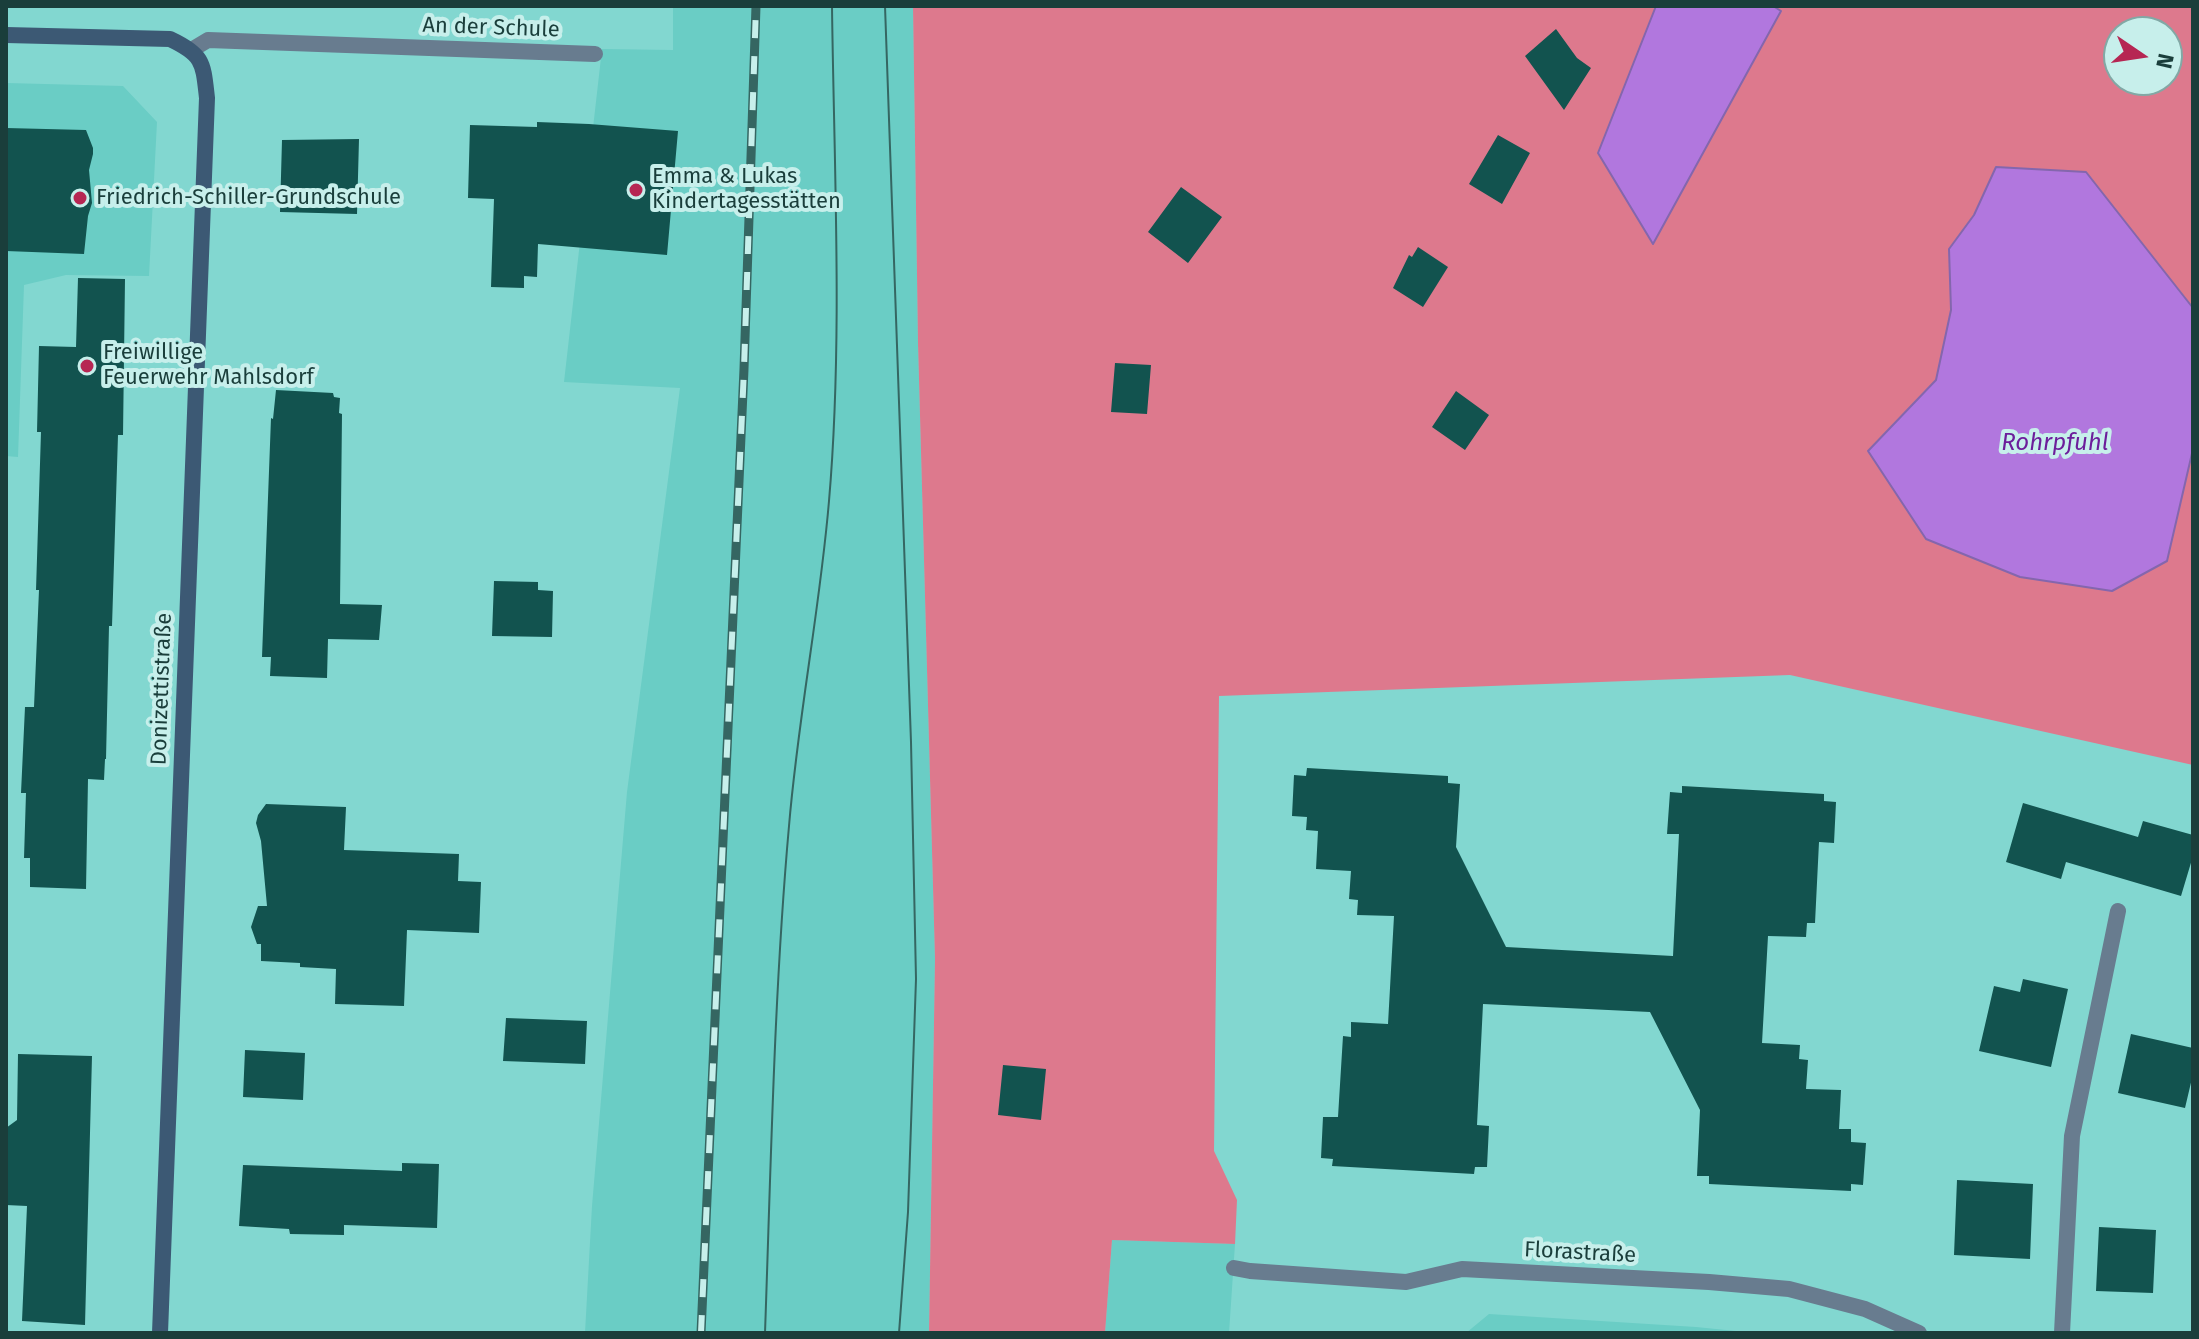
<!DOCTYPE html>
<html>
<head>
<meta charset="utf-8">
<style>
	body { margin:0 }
	#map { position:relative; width:2199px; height:1339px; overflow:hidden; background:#82d7d0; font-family:"Fira Sans",sans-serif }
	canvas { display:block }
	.frame { position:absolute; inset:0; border:8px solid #1a3e3b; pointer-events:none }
	.north { position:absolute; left:2103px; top:16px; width:80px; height:80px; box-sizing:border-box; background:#c7efeb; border:2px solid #82a8a5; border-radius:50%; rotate:103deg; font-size:22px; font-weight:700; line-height:32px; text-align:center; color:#1a3e3b }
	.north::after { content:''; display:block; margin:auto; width:28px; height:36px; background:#b62653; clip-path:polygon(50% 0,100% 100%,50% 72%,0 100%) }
</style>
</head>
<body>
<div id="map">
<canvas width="2199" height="1339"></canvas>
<div class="frame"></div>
<div class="north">N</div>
</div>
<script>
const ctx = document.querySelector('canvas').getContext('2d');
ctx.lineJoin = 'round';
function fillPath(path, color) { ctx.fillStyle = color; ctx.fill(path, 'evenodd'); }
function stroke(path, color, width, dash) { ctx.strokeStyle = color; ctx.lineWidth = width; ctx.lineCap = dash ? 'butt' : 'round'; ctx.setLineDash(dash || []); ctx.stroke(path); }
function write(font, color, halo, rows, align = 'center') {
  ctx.font = font + ' "Fira Sans",sans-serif'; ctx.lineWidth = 8; ctx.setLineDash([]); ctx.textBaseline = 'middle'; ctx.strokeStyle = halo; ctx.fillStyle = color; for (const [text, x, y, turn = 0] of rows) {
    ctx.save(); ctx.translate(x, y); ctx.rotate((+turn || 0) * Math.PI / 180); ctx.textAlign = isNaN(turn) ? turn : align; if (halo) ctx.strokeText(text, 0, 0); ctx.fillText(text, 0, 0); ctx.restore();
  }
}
fillPath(new Path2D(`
	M673 6H913L918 343 935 959 929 1333H585L592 1206 627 792 680 388 564 382 602 49 673 50Z
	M6 83 123 86 157 122 149 276 66 275 24 285 18 457 6 456Z
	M1112 1240 1235 1244 1229 1333H1105Z
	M1489 1314 1696 1327 1756 1333H1466Z`), '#6acdc5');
fillPath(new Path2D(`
	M913 6H2193V308L2178 288 1997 167 1974 215 1949 249 1951 310 1936 380 1868 451 2167 561 2193 449V765L1790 675 1219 696 1214 1151 1237 1200 1235 1244 1112 1240 1105 1333H929L935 959 918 343ZM2119 32H2167V80H2119Z`), '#dd798d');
const water = new Path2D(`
	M1656 6H1773L1781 11 1653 244 1598 153Z
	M1996 167 2086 172 2193 308V449L2167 561 2112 591 2020 577 1926 539 1868 451 1936 380 1951 310 1949 249 1974 215Z`);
fillPath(water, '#b177de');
stroke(water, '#8466ad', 2);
fillPath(new Path2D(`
	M1556 29 1577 58 1591 68 1564 110 1525 56Z
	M537 122 589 124 678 131 667 255 538 244 537 277 524 276V288L491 287 494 199 468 198 470 125 537 127Z
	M6 128 86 130 93 148V154L89 170 92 203 88 216 84 254 6 251Z
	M1498 135 1530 153 1502 204 1469 184Z
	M359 139 357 214 280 212 282 140Z
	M1181 187 1222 217 1188 263 1148 232Z
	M1418 247 1448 267 1423 307 1393 288 1409 255 1412 257Z
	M78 278 125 279 123 435H118L112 626H109L106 759H105L104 780 88 779 86 889 30 887V858H24L26 793H21L25 707H34L39 590H36L41 432H37L39 346 76 347Z
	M1115 363 1151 365 1147 414 1111 412Z
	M276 390 333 393 334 397 340 398 339 413 342 414 340 604 382 605 379 640 328 639 327 678 270 676 271 657H262L271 418 273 419Z
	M1456 391 1489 415 1465 450 1432 427Z
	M494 581 538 582V590L553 591 552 637 492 636Z
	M1307 768 1448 776V783L1460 784 1456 847 1506 947 1673 956 1679 834H1667L1670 792 1682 793V786L1824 794V801L1836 802 1834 843 1819 842 1815 923H1807L1806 937 1768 936 1762 1043 1800 1045 1799 1059 1808 1060 1806 1089 1841 1090 1839 1129H1851V1142L1866 1143 1863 1185 1851 1184V1191L1709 1184V1176H1697L1700 1110 1650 1012 1483 1004 1477 1125 1489 1126 1487 1167H1475L1474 1174 1332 1166 1333 1159 1321 1158 1323 1117H1338L1343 1036 1351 1037V1022L1388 1024 1394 916 1357 915 1358 900 1349 899 1351 871 1316 869 1318 831 1306 830 1307 817 1292 816 1294 775 1306 776Z
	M2023 803 2138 837 2143 821 2193 835V856L2181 896 2066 862 2061 879 2006 862Z
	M266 804 346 807 344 850 459 854 458 881 481 882 479 933 407 930 404 1006 335 1004 336 969 300 967V963L261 961V944H257L251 927 258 906H267L261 841 256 823 258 815Z
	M2023 979 2068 989 2051 1067 1979 1051 1994 986 2020 992Z
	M506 1018 587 1021 585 1064 503 1061Z
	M2131 1034 2193 1048V1074L2185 1108 2118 1093Z
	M245 1050 305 1053 303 1100 243 1097Z
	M18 1054 92 1056 85 1325 22 1321 27 1206 6 1205V1128L17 1120Z
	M1003 1065 1046 1069 1041 1120 998 1115Z
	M402 1163 439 1164 437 1228 344 1225V1235L290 1234 289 1229 239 1226 243 1165 402 1171Z
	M1957 1180 2033 1184 2030 1259 1954 1255Z
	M2099 1227 2156 1230 2153 1293 2096 1291Z`), '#12534f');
stroke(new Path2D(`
	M2062 1333 2072 1136 2118 911`), '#687c8f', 16);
stroke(new Path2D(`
	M193 49 208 40 595 54
	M1234 1268 1250 1271 1406 1282 1462 1269 1709 1282 1789 1289 1865 1309 1919 1333`), '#687c8f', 16);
stroke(new Path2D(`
	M6 35 170 39C204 55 203 63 207 98L160 1333`), '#3c5974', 16);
stroke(new Path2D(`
	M885 6 911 742 916 979 908 1212 899 1333
	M765 1333C771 1164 774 994 789 826 798 717 820 609 829 501 843 338 834 169 832 6`), '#356662', 2);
const rail = new Path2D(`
	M701 1333 744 369 756 6`);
stroke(rail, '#356662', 9);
stroke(rail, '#c7efeb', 6, [18]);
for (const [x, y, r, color] of [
	[636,190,8,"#b62653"],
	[80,198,8,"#b62653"],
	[87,366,8,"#b62653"]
]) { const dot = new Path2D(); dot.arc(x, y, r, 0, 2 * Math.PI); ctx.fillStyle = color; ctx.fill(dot); stroke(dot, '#c7efeb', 3); }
write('22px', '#1a3e3b', '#c7efeb', [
	["An der Schule",491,28,2],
	["Donizettistraße",162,689,-88],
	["Florastraße",1580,1253,3]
]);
write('22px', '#1a3e3b', '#c7efeb', [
	["Emma & Lukas",652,177],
	["Kindertagesstätten",652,202],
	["Friedrich-Schiller-Grundschule",96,198],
	["Freiwillige",103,353],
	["Feuerwehr Mahlsdorf",103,378]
], 'left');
write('italic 24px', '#6c1e9b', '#c7efeb', [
	["Rohrpfuhl",2055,443]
]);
</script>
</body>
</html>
